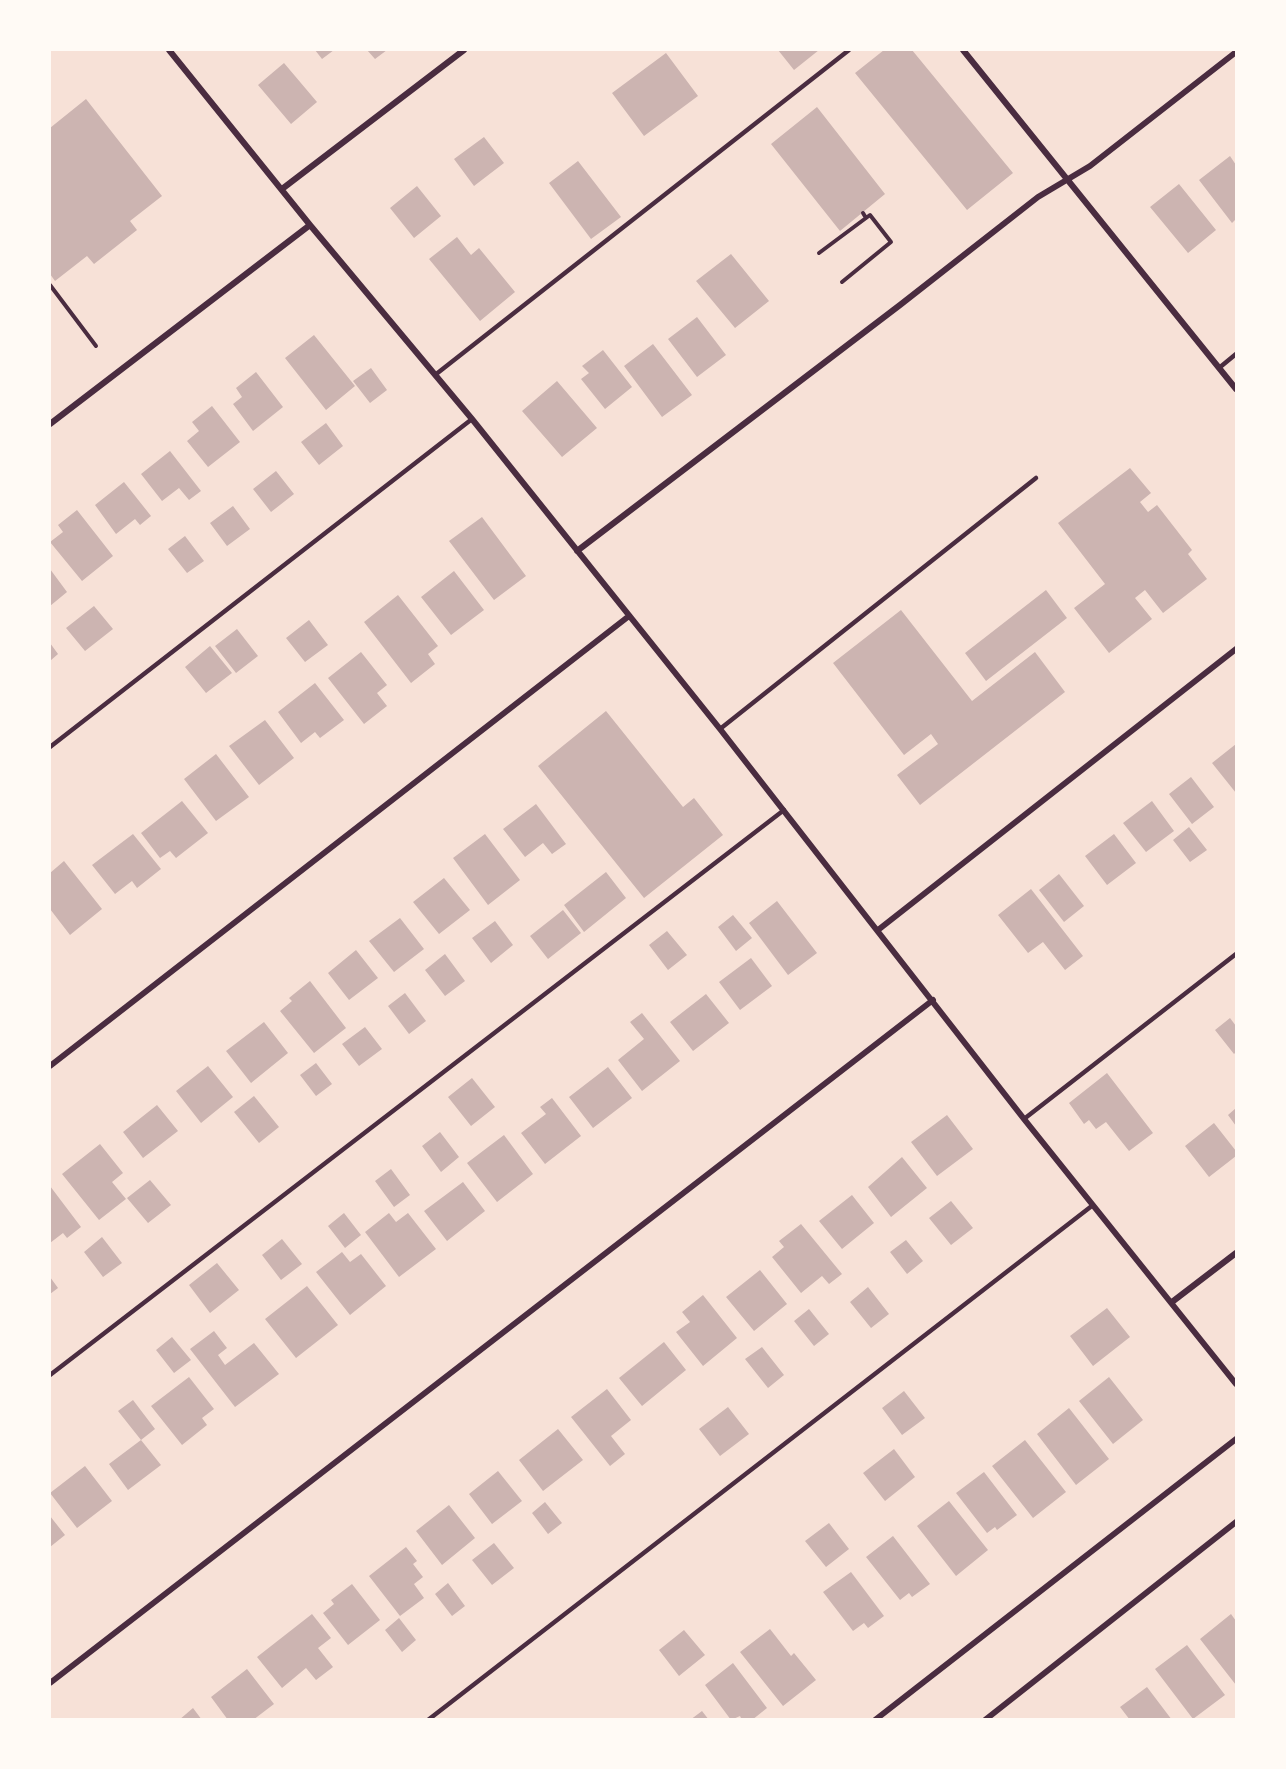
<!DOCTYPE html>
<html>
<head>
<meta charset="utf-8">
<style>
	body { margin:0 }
	#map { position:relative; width:1286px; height:1769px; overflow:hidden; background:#f7e1d7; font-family:Cabin,sans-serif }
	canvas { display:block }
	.frame { position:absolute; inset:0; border:51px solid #fffaf5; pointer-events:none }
</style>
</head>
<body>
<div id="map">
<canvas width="1286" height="1769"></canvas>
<div class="frame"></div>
</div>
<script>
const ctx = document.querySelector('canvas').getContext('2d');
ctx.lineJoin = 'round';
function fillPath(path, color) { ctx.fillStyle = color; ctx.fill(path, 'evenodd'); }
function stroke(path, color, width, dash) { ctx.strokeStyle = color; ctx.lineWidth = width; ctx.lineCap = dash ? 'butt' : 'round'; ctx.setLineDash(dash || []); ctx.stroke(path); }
fillPath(new Path2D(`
	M315 50H334L322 59Z
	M367 50H387L375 59Z
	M778 50H819L794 70Z
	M884 50H912L1013 173 967 210 855 73Z
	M666 53 698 96 644 136 612 93Z
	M284 63 317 102 291 124 258 85Z
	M86 99 162 196 130 221 137 230 94 264 87 256 55 281 50 274V128Z
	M817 107 885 194 840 231 771 144Z
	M484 137 504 163 474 186 454 159Z
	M1230 156 1236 165V219L1232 223 1199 180Z
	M578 161 621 217 591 239 549 183Z
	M1179 184 1216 230 1188 253 1150 207Z
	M417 186 441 216 414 238 390 208Z
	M457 237 471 255 479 248 515 292 480 321 429 259Z
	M731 254 769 301 735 328 696 281Z
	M697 317 726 355 697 377 668 339Z
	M314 335 355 386 326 410 285 358Z
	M653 344 692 395 662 417 624 366Z
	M603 350 632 387 605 409 581 379 589 373 582 366Z
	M371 368 387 390 370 403 353 381Z
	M256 372 283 407 253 431 233 404 242 397 236 388Z
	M557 381 597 428 562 457 522 411Z
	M212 406 240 442 208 467 187 441 199 431 192 422Z
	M326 423 343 446 319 465 301 442Z
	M170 451 201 491 189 500 179 488 162 501 141 474Z
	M1130 468 1151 493 1140 502 1148 512 1157 505 1192 550 1188 554 1207 579 1163 613 1145 590 1135 598 1152 619 1109 653 1074 608 1105 584 1058 523Z
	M276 471 294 494 271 512 253 489Z
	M124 482 151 516 140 525 135 519 116 534 95 505Z
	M233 506 250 529 227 546 210 523Z
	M77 510 113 556 82 581 50 542 63 532 58 525Z
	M482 517 526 576 494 600 449 541Z
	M185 536 204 561 187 573 168 549Z
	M50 569 67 592 50 606Z
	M454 571 484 610 451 635 421 597Z
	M1046 590 1067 618 986 681 965 653Z
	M398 595 438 646 428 654 435 664 411 683 364 622Z
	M94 606 113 629 85 651 66 628Z
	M901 610 972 701 1035 652 1065 692 920 805 897 775 938 744 931 734 904 755 833 663Z
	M309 620 328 645 305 662 286 638Z
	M237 629 258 656 236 673 215 646Z
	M50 643 58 654 50 661Z
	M210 646 232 673 206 693 185 667Z
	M361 652 387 685 377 693 387 706 364 724 328 678Z
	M315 683 344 720 320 738 315 732 301 743 278 712Z
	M606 711 683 807 694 798 723 835 644 898 538 766Z
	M265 720 294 758 259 785 229 746Z
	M1236 744V793L1212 763Z
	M216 754 249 797 216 821 184 779Z
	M1191 777 1214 807 1192 824 1169 794Z
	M182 801 208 833 176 858 170 851 160 858 141 833Z
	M1152 801 1174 831 1146 852 1123 823Z
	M536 804 566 844 552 854 543 843 525 857 503 829Z
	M1189 827 1207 850 1190 862 1173 840Z
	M133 834 161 869 137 888 132 881 115 894 92 865Z
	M485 834 520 880 488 905 453 858Z
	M1114 834 1136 863 1107 885 1085 856Z
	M64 861 102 909 70 935 50 909V873Z
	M606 872 626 898 584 932 564 905Z
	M1059 874 1084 906 1064 922 1039 890Z
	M444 878 470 910 439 934 413 902Z
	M1031 889 1083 956 1065 970 1043 942 1028 953 998 915Z
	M777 901 817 953 788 975 749 923Z
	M563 910 581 933 548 959 530 936Z
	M733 915 752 938 736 951 718 927Z
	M400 918 424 949 394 972 369 941Z
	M495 921 513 945 491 963 472 938Z
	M667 931 687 955 668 970 649 945Z
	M356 950 378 978 349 1000 328 973Z
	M445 954 465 981 445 996 425 970Z
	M751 958 772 986 740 1010 719 982Z
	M310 981 346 1028 314 1053 280 1011 292 1001 289 998Z
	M405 993 426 1021 409 1034 388 1006Z
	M706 994 729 1023 693 1051 670 1022Z
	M642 1013 680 1061 642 1091 618 1060 644 1039 630 1022Z
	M1230 1018 1236 1026V1052L1234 1054 1215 1030Z
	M264 1022 288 1053 251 1083 226 1051Z
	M365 1027 382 1049 359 1066 342 1044Z
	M316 1063 332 1084 316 1096 300 1075Z
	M208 1066 233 1097 201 1123 176 1091Z
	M608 1067 632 1098 593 1128 569 1097Z
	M1107 1073 1153 1133 1129 1151 1106 1122 1096 1129 1089 1120 1084 1124 1069 1103Z
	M472 1078 495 1107 471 1126 448 1097Z
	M254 1096 279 1127 259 1143 234 1112Z
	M552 1098 581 1136 545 1164 521 1133 546 1114 540 1107Z
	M157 1105 178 1131 143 1158 123 1132Z
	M1236 1108V1126L1228 1115Z
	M947 1115 973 1149 937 1176 911 1142Z
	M1214 1123 1236 1151V1156L1209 1177 1185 1146Z
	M440 1132 459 1157 441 1172 422 1146Z
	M504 1135 533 1174 497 1202 467 1163Z
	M100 1144 123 1173 112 1182 126 1199 99 1220 62 1174Z
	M902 1157 927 1188 891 1217 868 1187Z
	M391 1169 410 1195 394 1207 375 1181Z
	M150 1180 171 1205 148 1223 127 1198Z
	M463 1182 485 1211 447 1241 424 1211Z
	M50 1186 81 1227 67 1238 63 1233 50 1243Z
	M852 1195 874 1223 842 1249 819 1221Z
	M951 1201 973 1228 951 1245 929 1218Z
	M344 1213 361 1235 345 1248 328 1226Z
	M389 1213 396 1222 408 1213 436 1249 399 1277 365 1232Z
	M801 1224 842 1274 829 1284 822 1276 801 1293 772 1257 784 1247 779 1241Z
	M102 1237 122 1263 103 1277 84 1252Z
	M282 1239 302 1264 281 1280 262 1255Z
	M906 1240 923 1261 907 1274 890 1252Z
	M342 1252 350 1262 361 1254 386 1286 350 1315 316 1272Z
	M217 1263 239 1290 210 1313 189 1285Z
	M760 1270 787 1304 754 1331 726 1297Z
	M50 1277 58 1288 50 1294Z
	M307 1286 338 1325 296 1358 265 1319Z
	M868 1287 889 1314 871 1328 850 1302Z
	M703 1295 737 1338 703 1366 676 1332 690 1322 682 1312Z
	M1107 1308 1130 1337 1093 1366 1070 1336Z
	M809 1309 829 1334 814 1346 794 1321Z
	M214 1331 227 1348 218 1355 225 1365 254 1343 279 1374 235 1407 190 1349Z
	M172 1337 191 1360 174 1373 156 1350Z
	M664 1342 686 1370 642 1406 619 1378Z
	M762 1347 784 1375 768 1388 745 1359Z
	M189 1377 214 1409 202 1418 207 1425 182 1445 151 1406Z
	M1109 1377 1143 1420 1113 1444 1079 1401Z
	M607 1389 631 1420 611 1436 625 1454 610 1466 571 1417Z
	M904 1391 925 1418 902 1435 882 1408Z
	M133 1400 155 1429 141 1440 161 1465 128 1490 109 1464 141 1440 118 1411Z
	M728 1407 749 1434 720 1456 699 1429Z
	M1069 1408 1109 1459 1076 1485 1037 1434Z
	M558 1429 583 1460 543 1491 519 1460Z
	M1025 1440 1066 1492 1033 1518 992 1466Z
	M894 1449 915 1477 885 1501 863 1473Z
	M85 1466 112 1501 77 1528 50 1493Z
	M498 1471 522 1501 492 1524 469 1494Z
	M984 1472 1017 1515 997 1530 995 1527 987 1533 956 1493Z
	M949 1501 988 1550 956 1576 917 1526Z
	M545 1502 562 1523 548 1534 532 1513Z
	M449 1505 475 1538 442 1565 416 1531Z
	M50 1516 65 1535 50 1547Z
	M829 1523 849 1549 826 1567 805 1541Z
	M893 1536 930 1584 912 1597 909 1593 900 1600 866 1557Z
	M494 1543 514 1568 492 1585 472 1560Z
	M406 1547 417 1561 413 1564 423 1577 414 1584 424 1598 400 1616 369 1576Z
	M851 1572 884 1616 868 1628 864 1623 853 1631 823 1592Z
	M448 1583 465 1606 452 1616 435 1594Z
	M352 1584 380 1620 348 1645 323 1613 334 1604 331 1600Z
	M312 1614 331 1638 318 1648 333 1667 316 1680 306 1668 282 1688 257 1657Z
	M1231 1614 1236 1621V1685L1200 1639Z
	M399 1618 416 1640 402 1652 385 1630Z
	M770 1629 791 1656 794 1653 816 1680 783 1706 740 1652Z
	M684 1630 705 1655 679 1676 659 1650Z
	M1187 1645 1225 1695 1193 1719 1155 1669Z
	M733 1663 767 1708 752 1720H742L740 1716 731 1720 705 1685Z
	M247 1669 274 1704 253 1720H228L211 1697Z
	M1147 1687 1172 1720H1130L1120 1707Z
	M193 1708 202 1720H179Z
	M702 1711 709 1720H690Z`), '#ccb4b1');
stroke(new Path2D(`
	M863 213 866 218
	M819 253 870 215 891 242 842 282
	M50 285 96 346`), '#4a2c40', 4);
stroke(new Path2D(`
	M1219 368 1236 354
	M435 375 849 50
	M720 729 1036 478
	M50 747 472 419
	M1024 1119 1236 954
	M50 1375 784 810
	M428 1720 1093 1205`), '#4a2c40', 4.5);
stroke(new Path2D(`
	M169 50 310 225 472 419 720 729 1024 1119 1236 1384
	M963 50 1236 389
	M282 189 464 50
	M50 424 310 225
	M577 551 900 305 1038 197 1090 166 1236 52
	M878 930 1236 649
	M50 1066 629 616
	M1172 1302 1236 1253
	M50 1683 933 1000
	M875 1720 1236 1439
	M985 1720 1236 1522`), '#4a2c40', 6);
</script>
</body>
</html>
